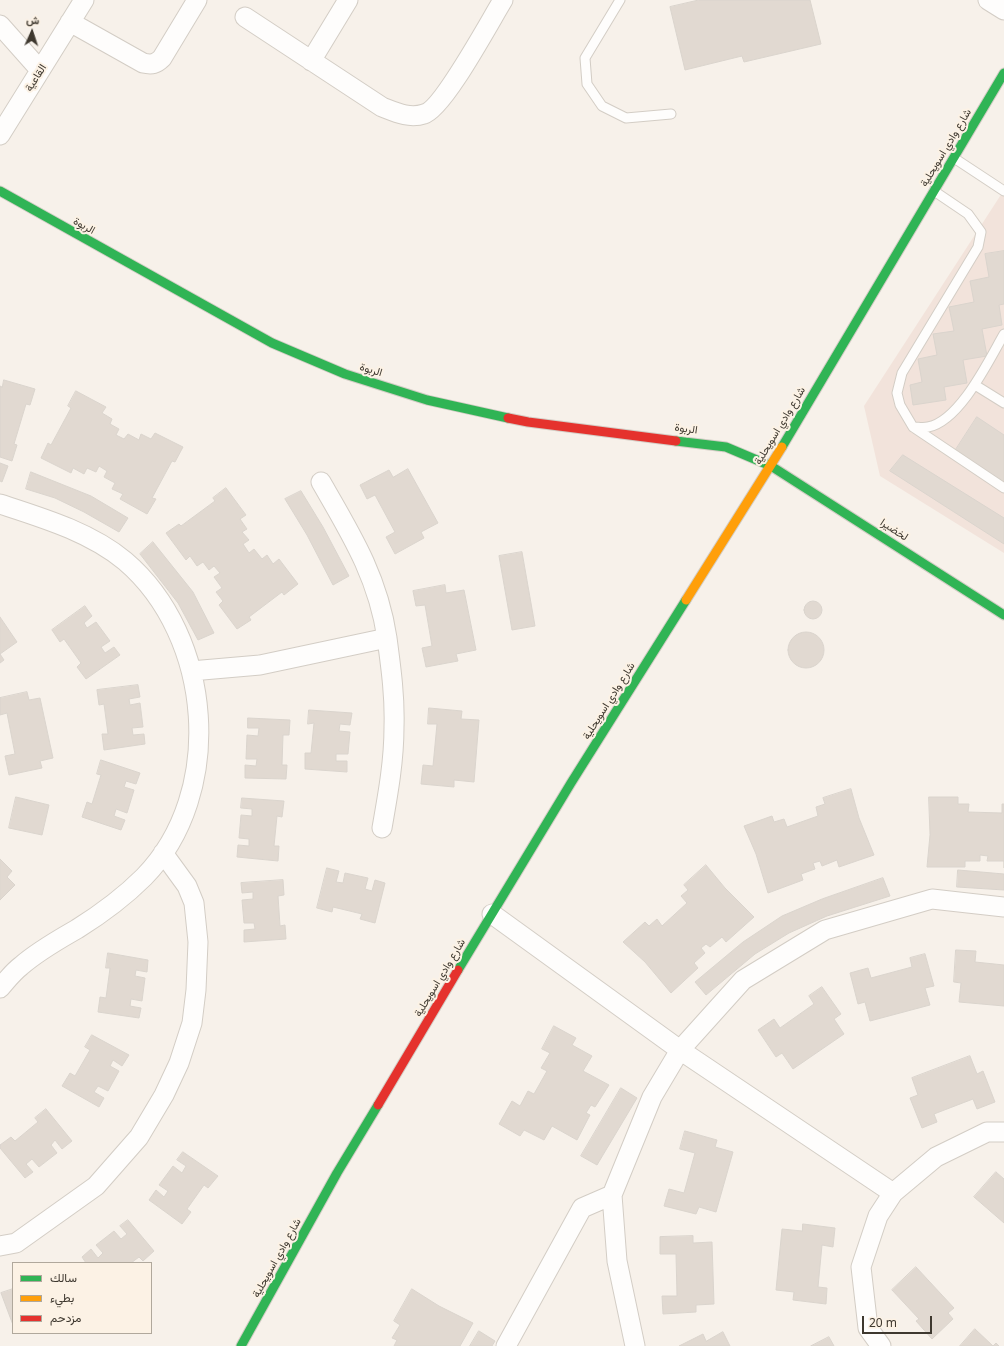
<!DOCTYPE html>
<html>
<head>
<meta charset="utf-8">
<style>
	body { margin:0 }
	#map { position:relative; width:1004px; height:1346px; overflow:hidden; background:#f7f1ea; font-family:"Noto Sans",Vazirmatn,sans-serif }
	canvas { display:block }
	.legend { position:absolute; left:12px; top:1262px; width:140px; height:72px; box-sizing:border-box; background:#fcf2e5; border:1px solid #b0a89c; margin:0; padding:5px 7px; list-style:none; font-size:12px; color:#3e382f }
	.legend li { display:flex; align-items:center; gap:8px; height:20px }
	.legend b { width:20px; border:1px solid #b0a89c }
	.north { position:absolute; left:12px; top:12px; width:40px; height:40px; -webkit-text-stroke:3px #fcf2e5; paint-order:stroke; rotate:3deg; font-size:11px; font-weight:700; line-height:16px; text-align:center; color:#3e382f }
	.north::after { content:''; display:block; margin:auto; width:14px; height:18px; background:#3e382f; clip-path:polygon(50% 0,100% 100%,50% 72%,0 100%) }
	.scale { position:absolute; left:862px; top:1316px; width:70px; height:18px; box-sizing:border-box; border:2px solid #3e382f; border-top:0; padding-left:5px; font-size:12px; line-height:14px; white-space:nowrap; color:#3e382f; -webkit-text-stroke:3px #fcf2e5; paint-order:stroke }
</style>
</head>
<body>
<div id="map">
<canvas width="1004" height="1346"></canvas>
<ul class="legend">
<li><b style="height:5px;background:#30b455"></b>سالك</li>
<li><b style="height:5px;background:#ff9f0a"></b>بطيء</li>
<li><b style="height:5px;background:#e5322d"></b>مزدحم</li>
</ul>
<div class="north">ش</div>
<div class="scale">20 m</div>
</div>
<script>
const ctx = document.querySelector('canvas').getContext('2d');
ctx.lineJoin = 'round';
function fillPath(path, color) { ctx.fillStyle = color; ctx.fill(path, 'evenodd'); }
function stroke(path, color, width, dash) { ctx.strokeStyle = color; ctx.lineWidth = width; ctx.lineCap = dash ? 'butt' : 'round'; ctx.setLineDash(dash || []); ctx.stroke(path); }
function write(font, color, halo, rows, align = 'center') {
  ctx.font = font + ' "Noto Sans",Vazirmatn,sans-serif'; ctx.lineWidth = 4; ctx.setLineDash([]); ctx.textBaseline = 'middle'; ctx.strokeStyle = halo; ctx.fillStyle = color; for (const [text, x, y, turn = 0] of rows) {
    ctx.save(); ctx.translate(x, y); ctx.rotate((+turn || 0) * Math.PI / 180); ctx.textAlign = isNaN(turn) ? turn : align; if (halo) ctx.strokeText(text, 0, 0); ctx.fillText(text, 0, 0); ctx.restore();
  }
}
fillPath(new Path2D(`
	M1004 190V553L880 476 864 406Z`), '#f2e3db');
const building = new Path2D(`
	M699 0H810L821 44 744 62 742 56 685 70 670 7Z
	M1004 251V304L999 305 1002 325 982 329 987 356 963 360 967 383 944 387 946 400 913 405 910 385 922 382 918 359 937 355 933 334 954 331 949 307 974 302 970 281 989 277 985 254Z
	M4 380 35 389 30 405 26 404 14 444 17 445 12 461 0 457V386L2 387Z
	M76 391 106 407 102 413 112 419 110 424 119 429 116 435 124 439 128 434 139 440 141 434 151 439 155 433 183 447 175 462 172 461 152 498 156 499 147 514 120 499 123 494 112 489 115 483 104 477 107 471 99 466 96 472 87 468 84 474 73 468 71 473 41 458 48 443 51 445 71 408 68 406Z
	M977 417 1004 435V482L955 451Z
	M903 455 1004 518V544L890 471Z
	M0 463 8 466 2 482 0 481Z
	M408 469 438 523 421 532 424 538 395 554 386 537 395 532 375 495 367 499 360 485 389 470 393 477Z
	M31 472 91 496 128 518 119 532 84 512 55 498 26 489Z
	M226 488 246 515 240 519 247 529 242 532 249 540 243 544 249 553 254 549 262 559 267 555 273 564 279 559 298 584 284 595 282 592 249 617 251 620 237 629 219 605 223 601 216 592 222 588 214 577 220 573 214 566 209 570 203 562 197 566 190 556 186 560 166 533 179 524 181 526 215 501 213 498Z
	M301 491 323 527 349 576 333 585 307 535 285 499Z
	M153 542 193 592 214 633 198 640 178 603 140 554Z
	M522 552 535 626 512 630 499 556Z
	M445 585 446 593 464 590 476 650 456 654 458 661 426 667 422 648 432 646 425 605 416 606 413 591Z
	M804 610a9 9 0 1 1 18 0a9 9 0 1 1-18 0Z
	M85 606 92 616 84 623 87 628 96 622 110 641 101 647 105 653 114 647 120 655 86 679 77 667 81 663 64 639 60 642 52 630Z
	M0 617 17 642 0 654 4 660 0 663Z
	M788 650a18 18 0 1 1 36 0a18 18 0 1 1-36 0Z
	M138 685 140 697 129 699 130 705 140 703 143 727 132 728 133 735 144 734 145 744 104 750 102 734H108L104 704 99 705 97 690Z
	M27 692 29 700 40 698 53 758 40 761 42 768 9 775 5 756 15 754 7 713 0 715V698Z
	M429 708 462 711 461 719 479 720 474 782 454 780V787L421 784 423 765 433 766 437 724H428Z
	M309 710 352 713 350 725 340 724 339 731 350 732 348 754H336V761H347V772L305 769V753H311L314 723 308 724Z
	M248 718 290 720 289 735H283L282 765H287L286 779 245 778V765L256 766 257 759H246L247 735 258 736 259 728H248Z
	M101 760 140 773 136 784 126 781 124 787 134 790 127 813 116 809 114 816 125 820 121 830 82 817 87 802 92 804 101 775 97 774Z
	M851 789 859 818 874 855 839 867 837 860 822 866 820 861 813 863 815 869 801 874 803 880 768 893 756 854 744 826 772 816 774 822 784 819 787 827 818 816 816 807 825 804 823 798Z
	M16 797 49 805 42 835 9 828Z
	M929 797H958V804H969L968 812 1002 813V804H1004V868V861H987L988 856 980 855V861H965V867H927L930 835Z
	M242 798 284 801 282 817 277 816 274 846H279L278 861 237 857 238 845 249 846V839L239 838 241 815 252 816V809L241 808Z
	M0 859 12 871 7 877 15 885 0 900Z
	M706 865 725 888 754 917 726 942 722 937 710 947 706 944 701 948 705 953 694 963 698 968 671 993 645 962 623 942 645 922 649 926 657 919 662 926 687 903 681 896 688 890 684 885Z
	M327 868 339 871 336 882 343 883 345 873 368 878 365 889 372 891 375 880 385 883 375 923 360 919 362 914 333 907 332 912 317 908Z
	M958 870 1004 874V890L957 887Z
	M883 878 890 896 827 916 789 933 755 954 706 995 695 982 743 942 782 916 822 899Z
	M283 880 284 895 278 896 280 926 285 925 286 939 244 942V930L255 929 254 923H244L242 900 253 899V892L242 893 241 883Z
	M956 950 976 951 975 962 1004 965V1006L959 1002 961 983 954 982Z
	M108 953 148 960 147 972 136 970 135 976 145 978 142 1001 131 999 130 1006 141 1008 139 1018 98 1012 100 997 106 998 110 968H106Z
	M925 954 934 986 925 988 930 1005 870 1021 865 1002 858 1004 850 973 868 968 871 978 912 967 910 958Z
	M822 987 841 1014 834 1019 844 1034 793 1069 782 1053 776 1057 758 1030 774 1019 780 1028 814 1004 809 996Z
	M554 1026 576 1038 572 1045 592 1056 583 1071 609 1085 595 1107 591 1105 586 1113 590 1115 577 1140 552 1126 544 1140 524 1130 520 1136 499 1124 512 1101 520 1106 528 1091 534 1094 547 1071 541 1068 550 1053 542 1049Z
	M92 1035 129 1055 122 1066 113 1060 110 1066 119 1071 108 1091 98 1086 94 1092 104 1098 99 1107 62 1086 70 1073 75 1076 90 1050 85 1047Z
	M970 1056 977 1074 983 1071 995 1102 977 1109 973 1099 934 1114 937 1122 922 1128 910 1098 918 1095 912 1078Z
	M621 1088 637 1098 597 1165 581 1156Z
	M46 1109 72 1141 62 1149 55 1140 51 1145 57 1153 39 1167 32 1159 26 1164 33 1172 25 1178 0 1148V1145L11 1137 15 1141 38 1122 35 1118Z
	M685 1131 717 1140 715 1147 733 1152 716 1212 699 1207 696 1214 664 1206 669 1189 684 1193 695 1153 680 1149Z
	M183 1152 218 1176 208 1188 204 1185 187 1209 191 1212 182 1224 149 1200 156 1190 164 1197 168 1191 159 1185 173 1166 182 1173 186 1166 177 1160Z
	M996 1172 1004 1179V1223L974 1197Z
	M128 1220 154 1251 143 1261 139 1257 131 1263H86L82 1257 91 1249 98 1258 103 1253 96 1245 114 1231 121 1239 127 1234 120 1226Z
	M803 1224 835 1228 833 1247 822 1245 818 1287 827 1288 826 1304 793 1300 794 1292 776 1290 782 1229 802 1231Z
	M693 1236V1243L712 1242 714 1304 696 1305V1312L663 1314 662 1296H677L676 1254H660V1237Z
	M916 1267 954 1308 948 1313 953 1319 932 1339 916 1321 919 1319 892 1290Z
	M13 1289V1325L1 1293Z
	M412 1289 439 1306 473 1323 460 1346H394L397 1340 392 1338 400 1325 394 1321Z
	M975 1329 993 1346 996 1343 999 1346H960Z
	M479 1331 495 1341 492 1346H470Z
	M723 1332 730 1346H679L703 1334 706 1341Z
	M829 1337 834 1346H811Z`);
fillPath(building, '#e1d9d1');
stroke(building, '#dad4cd', 1);
const lane = new Path2D(`
	M620 0 585 58 587 84 602 106 626 118 671 114
	M954 158 1004 191
	M934 191 968 214 981 232 978 247 902 373 897 393 900 405 913 427 1004 488
	M975 385 1004 403
	M913 427C918 427 923 428 928 427 960 421 989 360 1004 334`);
const street = new Path2D(`
	M988 0 1004 10
	M245 17 382 107C395 112 409 119 424 114 443 109 490 21 503 0
	M70 22 143 63C152 65 156 64 162 58L197 0
	M0 25 40 70
	M311 61 348 0
	M0 135 84 0
	M0 504C43 518 90 532 125 561 213 636 226 793 144 877 124 897 101 914 77 929 58 940 38 951 21 966 13 972 7 980 0 988
	M191 671 260 665 387 638C378 577 351 534 321 482
	M382 828C388 794 394 761 394 727 395 697 391 668 387 638
	M492 914 680 1050 893 1193
	M0 1246 16 1243 96 1186 139 1137 164 1095 179 1063 192 1023 196 990 198 942 194 903 187 886 163 853
	M506 1346 582 1208 612 1195
	M635 1346 617 1261 612 1195 652 1097 680 1050 743 980 825 930 932 899 1004 907
	M881 1346 868 1328 861 1267 878 1216 893 1193 936 1157 987 1132H1004`);
const fast = new Path2D(`
	M0 191 272 343 345 374 427 400 508 418
	M676 441 726 447 771 466 1004 615
	M782 447 1004 73
	M458 970 571 783 686 600
	M241 1346 337 1173 378 1105`);
const slow = new Path2D(`
	M686 600 782 447`);
const jam = new Path2D(`
	M508 418 528 422 676 441
	M378 1105 458 970`);
stroke(lane, '#d3cdc5', 11);
stroke(street, '#d3cdc5', 21);
stroke(fast, '#d3cdc5', 11);
stroke(slow, '#d3cdc5', 11);
stroke(jam, '#d3cdc5', 11);
stroke(lane, '#fefdfc', 9);
stroke(street, '#fefdfc', 19);
stroke(fast, '#30b455', 9);
stroke(slow, '#ff9f0a', 9);
stroke(jam, '#e5322d', 9);
write('11px', '#3e382f', '#fcf2e5', [
	["القاعية",36,78,-58],
	["شارع وادي اسويحلية",946,148,-59],
	["الربوة",84,226,29],
	["الربوة",371,370,17],
	["شارع وادي اسويحلية",780,426,-59],
	["الربوة",686,429,8],
	["لخضيرا",894,530,33],
	["شارع وادي اسويحلية",609,701,-58],
	["شارع وادي اسويحلية",440,978,-59],
	["شارع وادي اسويحلية",277,1258,-61]
]);
</script>
</body>
</html>
